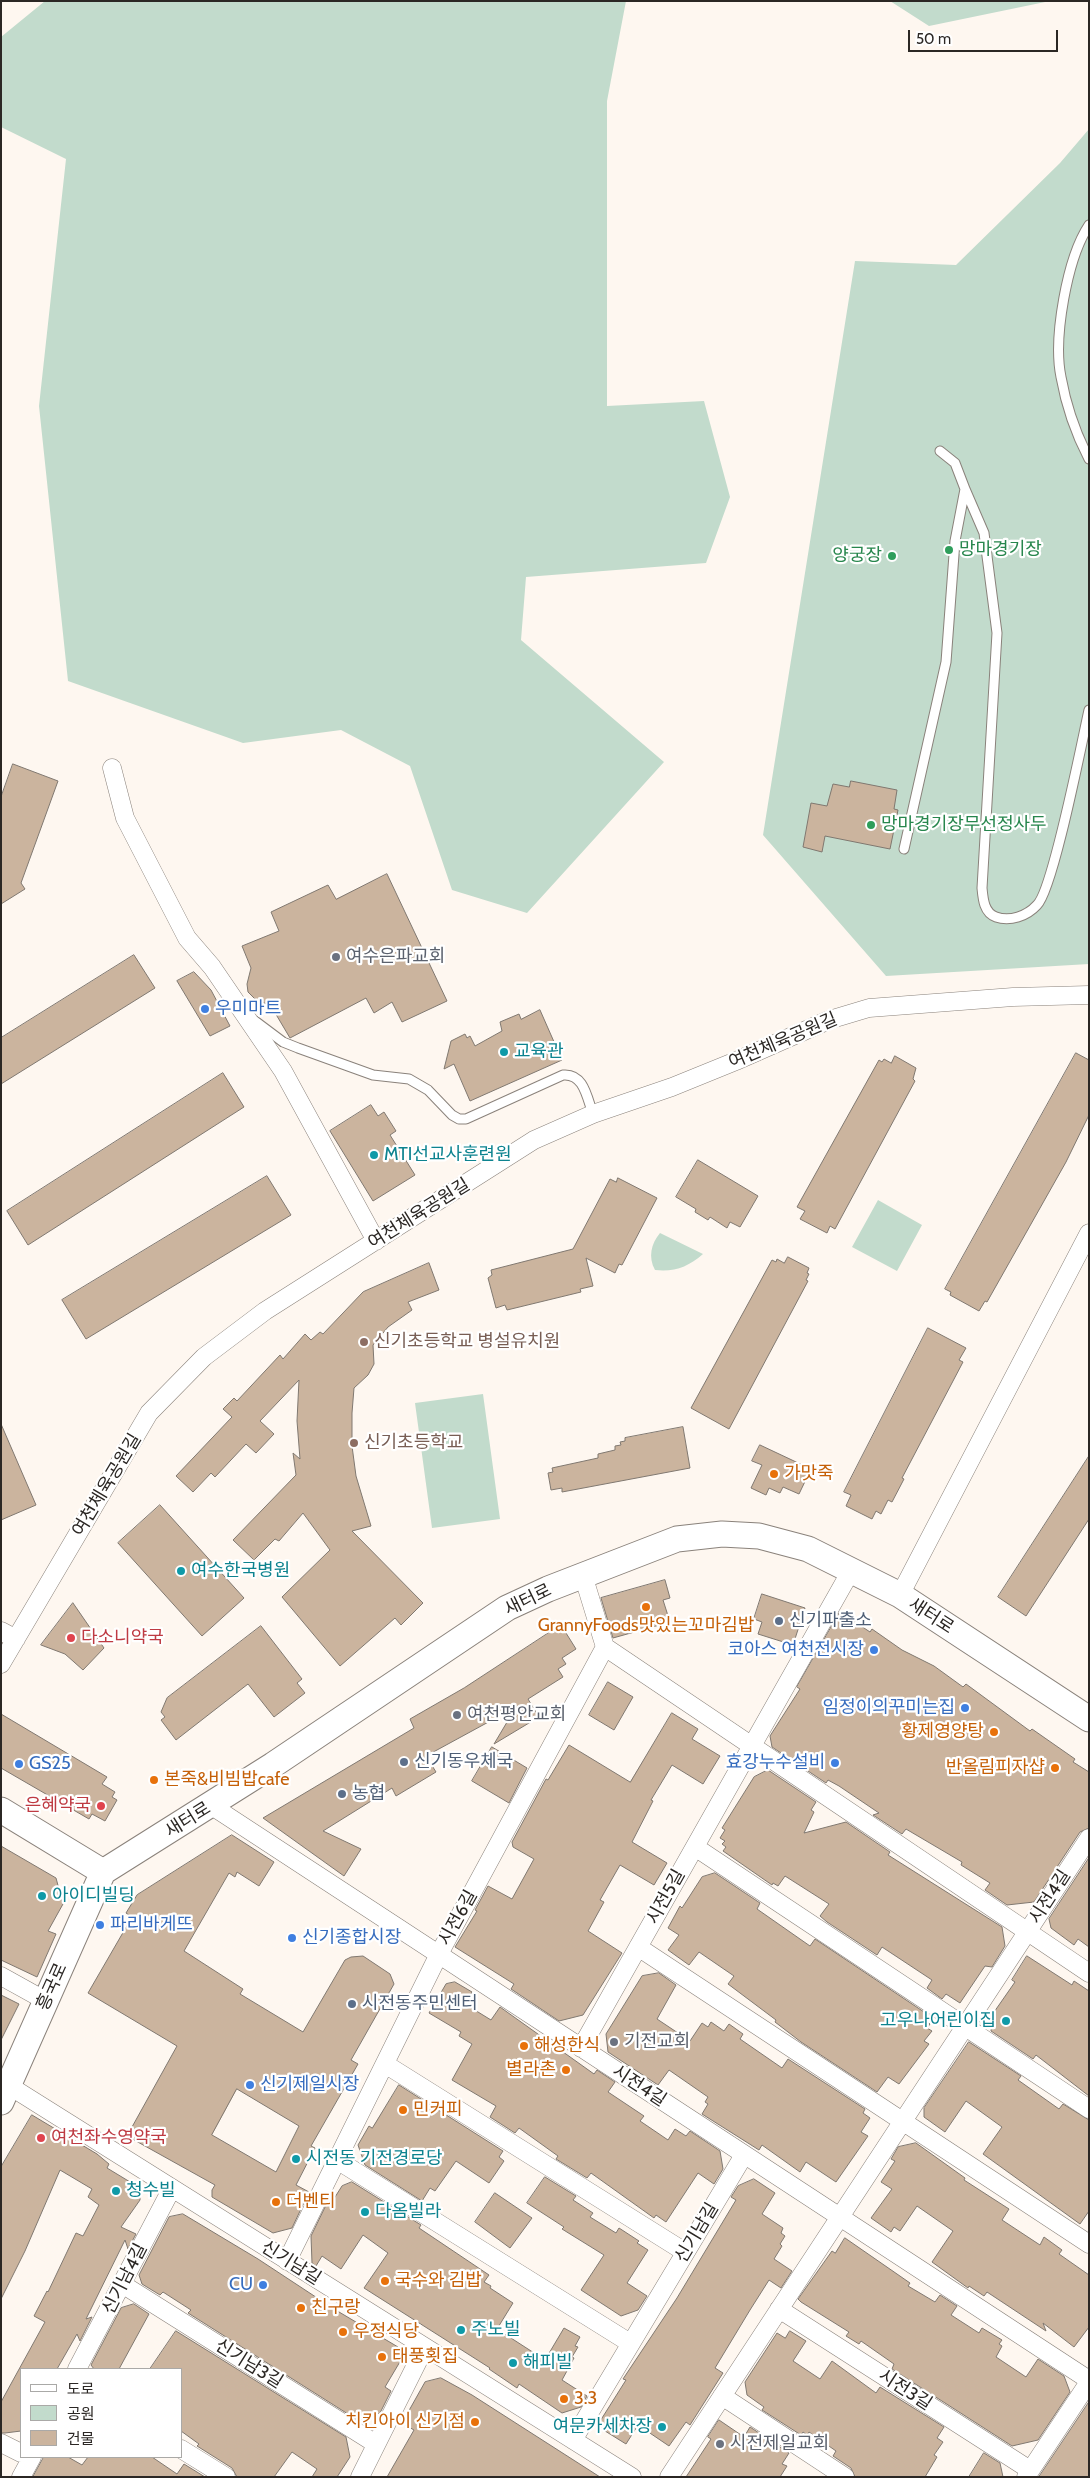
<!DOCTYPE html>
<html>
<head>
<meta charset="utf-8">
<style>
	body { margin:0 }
	#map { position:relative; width:1090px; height:2478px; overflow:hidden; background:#fef7f0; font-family:Cabin,"Noto Sans KR",sans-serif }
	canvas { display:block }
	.frame { position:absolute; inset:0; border:2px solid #2b2724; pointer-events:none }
	.legend { position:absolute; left:20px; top:2368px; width:162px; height:90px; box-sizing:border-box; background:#fff; border:1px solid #aaa9a7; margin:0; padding:6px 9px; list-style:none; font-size:15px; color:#2b2724 }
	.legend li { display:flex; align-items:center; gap:10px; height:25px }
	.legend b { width:25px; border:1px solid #aaa9a7 }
	.scale { position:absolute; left:908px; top:30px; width:150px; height:22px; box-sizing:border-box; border:2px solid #2b2724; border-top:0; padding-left:6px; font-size:15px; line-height:18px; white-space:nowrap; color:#2b2724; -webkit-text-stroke:4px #fff; paint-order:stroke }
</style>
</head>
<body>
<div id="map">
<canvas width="1090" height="2478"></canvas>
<div class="frame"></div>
<ul class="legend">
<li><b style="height:6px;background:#fff"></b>도로</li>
<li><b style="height:14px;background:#c2dbcc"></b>공원</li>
<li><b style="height:14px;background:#cbb49e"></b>건물</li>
</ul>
<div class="scale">50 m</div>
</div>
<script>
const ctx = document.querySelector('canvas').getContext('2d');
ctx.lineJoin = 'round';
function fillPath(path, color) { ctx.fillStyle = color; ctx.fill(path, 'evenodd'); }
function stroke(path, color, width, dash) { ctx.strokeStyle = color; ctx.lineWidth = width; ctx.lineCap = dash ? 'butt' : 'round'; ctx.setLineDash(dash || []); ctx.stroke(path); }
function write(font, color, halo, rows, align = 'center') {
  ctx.font = font + ' Cabin,"Noto Sans KR",sans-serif'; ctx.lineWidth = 4.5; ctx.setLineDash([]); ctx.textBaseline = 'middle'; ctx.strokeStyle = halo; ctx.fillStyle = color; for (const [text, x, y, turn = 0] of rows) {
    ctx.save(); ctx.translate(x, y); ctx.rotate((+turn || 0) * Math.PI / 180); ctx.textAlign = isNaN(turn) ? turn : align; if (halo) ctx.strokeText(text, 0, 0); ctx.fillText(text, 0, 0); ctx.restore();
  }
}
fillPath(new Path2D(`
	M45 1H626L607 101V406L704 401 730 497 706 563 526 577 521 640 664 762 527 913 452 890 410 766 341 730 243 743 68 681 39 406 66 159 1 127V37Z
	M890 1H1050L929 26Z
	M1089 129V964L886 976 763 835 855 261 956 265 1060 163Z
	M878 1200 922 1225 897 1271 852 1247Z
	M660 1233 703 1254C688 1267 675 1272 655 1270 648 1257 651 1244 660 1233Z
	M483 1394 500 1519 432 1528 415 1403Z`), '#c2dbcc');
const building = new Path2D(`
	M13 764 58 781 21 883 25 889 1 904V797Z
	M851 781 897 790 894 809 898 810 890 849 825 836 822 852 803 847 811 803 827 806 833 784 849 787Z
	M387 874 447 1001 402 1022 392 1002 374 1013 366 998 290 1038 271 1006 255 999 248 992 247 984 251 968 242 946 279 931 271 912 328 885 336 899Z
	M134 955 155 988 1 1084V1038Z
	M194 972 211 990 230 1026 210 1036 177 981Z
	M540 1010 562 1060 470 1101 454 1064 444 1069 451 1041 465 1034 467 1038 470 1036 475 1046 502 1031 500 1022 519 1014 521 1019Z
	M1076 1053 1089 1060V1115L1066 1162 987 1302 985 1301 979 1311 950 1295 951 1292 945 1289Z
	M895 1056 916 1068 913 1079 915 1081 835 1229 830 1226 827 1233 800 1219 805 1211 797 1207 879 1060 882 1062 884 1059 891 1063Z
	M223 1073 244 1107 28 1245 7 1211Z
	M371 1105 378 1116 384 1112 396 1131 390 1135 415 1175 373 1201 330 1131Z
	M698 1160 758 1196 740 1227 730 1222 727 1228 710 1217 708 1220 695 1212 696 1209 676 1197Z
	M267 1176 291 1215 86 1339 62 1300Z
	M618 1178 657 1198 622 1265 619 1264 615 1273 586 1258 593 1286 580 1289 581 1292 507 1310 505 1305 496 1308 488 1278 492 1275 491 1270 573 1249 610 1179 616 1182Z
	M788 1257 809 1268 807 1273 809 1274 806 1280 808 1281 729 1429 691 1408 772 1260 776 1262 777 1259 784 1263Z
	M429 1263 439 1290 408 1302 412 1310 388 1327 373 1345 374 1364 368 1375 354 1388 352 1413V1446L356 1476 371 1526 352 1531 423 1603 401 1625 395 1618 340 1666 282 1597 330 1550 303 1513 279 1541 275 1539 254 1560 233 1540 296 1475 293 1453 300 1459 297 1421 299 1380 260 1421 274 1434 256 1453 246 1444 215 1477 211 1473 193 1492 176 1476 232 1417 223 1409 234 1398 237 1401 280 1355 283 1359 305 1334 311 1340 320 1332 323 1334 363 1292Z
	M928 1328 966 1348 959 1360 963 1362 902 1478 904 1479 892 1502 888 1500 881 1514 876 1511 872 1519 846 1506 851 1495 844 1492Z
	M1 1424 36 1505 1 1520Z
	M683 1427 690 1468 562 1492V1488L551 1490 548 1473 553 1472 552 1468 598 1458V1454L615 1450V1446L621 1445 620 1442 625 1441V1438Z
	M760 1445 811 1469 799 1494 783 1487 780 1493 769 1488 766 1495 751 1488 762 1465 752 1461Z
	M1089 1456V1519L1026 1616 998 1597Z
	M160 1505 244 1598 202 1636 118 1543Z
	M665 1580 670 1598 663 1600 670 1622 613 1638 601 1598Z
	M762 1594 805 1608 793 1645 758 1634 762 1622 754 1619Z
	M73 1603 104 1648 83 1670 65 1654 41 1645Z
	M840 1612 870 1632 872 1629 902 1650 934 1666 963 1687 966 1684 1030 1731 1032 1729 1075 1759 1073 1762 1089 1772V1828L1080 1832 1034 1902 1007 1905 985 1890 990 1883 961 1865 962 1862 906 1829 902 1834 873 1815 879 1813 839 1786 828 1780 826 1783 772 1747 770 1736 800 1689 797 1687Z
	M561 1625 576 1649 562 1658 566 1664 558 1669 563 1677 528 1699 539 1717 494 1744 516 1707 426 1756 436 1772 396 1796 392 1788 323 1831 361 1849 344 1876 263 1818 414 1728 410 1719 464 1688Z
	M261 1626 302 1679 297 1683 305 1693 274 1717 248 1684 176 1740 161 1720 165 1717 161 1712 167 1698Z
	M608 1682 633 1697 614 1730 589 1715Z
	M672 1713 698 1729 692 1739 720 1756 703 1784 672 1765 651 1800 653 1801 632 1842 667 1863 654 1885 620 1865 600 1900 604 1902 588 1931 622 1953 583 2015 559 2021 511 1989 514 1984 455 1947 477 1911 475 1910 488 1886 512 1899 534 1859 513 1847 512 1842 546 1779 548 1780 569 1745 630 1782Z
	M1 1714 107 1777 102 1784 115 1792 112 1797 117 1800 105 1821 92 1814 89 1819 1 1768Z
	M492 1747 527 1768 509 1803 472 1781Z
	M768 1770 816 1802 811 1810 814 1812 804 1833 846 1822 890 1852 888 1855 1002 1927 1005 1946 992 1967 985 1966 960 2003 946 1994 942 1999 927 1988 932 1980 882 1947 877 1955 827 1922 820 1916 829 1904 785 1876 778 1886 773 1883 772 1885 723 1851 726 1847 722 1844 725 1841 720 1838 725 1830 722 1828 754 1777Z
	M232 1835 274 1862 259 1886 237 1872 235 1877 229 1873 184 1951 243 1989 240 1994 303 2032 345 1960 351 1957 363 1956 390 1974 394 1984 351 2060 358 2064 311 2146 315 2148 296 2185 309 2192 292 2228 273 2233 212 2197V2190L215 2185 127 2136 177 2046 88 1993 132 1917 126 1913 137 1895ZM237 2089 299 2126 276 2172 212 2135Z
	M1 1846 56 1878 63 1904 48 1931 56 1934 37 1977 1 1960Z
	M1089 1858V1947L1078 1939 1074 1945 1051 1928 1049 1919Z
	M715 1873 760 1903 757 1909 810 1946 815 1939 930 2016 927 2022 930 2024 927 2028 932 2031 924 2041 929 2044 899 2084 888 2077 877 2092 801 2042 775 2022 776 2020 728 1984 734 1976 699 1952 689 1965 668 1950 679 1935 668 1928 680 1906 682 1908 702 1877Z
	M1027 1956 1072 1985 1074 1981 1089 1991V2096L1036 2055 1033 2059 991 2031 992 2015 1015 1982 1012 1980Z
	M659 1973 676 1985 657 2019 690 2041 702 2023 708 2027 711 2022 724 2031 729 2024 743 2034 740 2039 782 2068 788 2059 865 2109 863 2113 870 2118 861 2132 868 2136 836 2182 806 2162 800 2172 762 2145 759 2150 702 2114 708 2104 705 2102 708 2097 669 2070 658 2085 608 2052 606 2034 642 1976Z
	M455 1982 472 1992 465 2004 491 2020 500 2007 594 2074 597 2070 615 2082 608 2092 644 2116 640 2121 668 2140 675 2129 686 2136 690 2131 720 2151 723 2169 714 2184 698 2173 666 2222 656 2215 654 2218 591 2173 587 2178 556 2159 558 2156 519 2128 515 2133 490 2117 496 2106 452 2080 472 2044 459 2036 461 2032 429 2013 446 1984Z
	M1 1995 19 2004 1 2040Z
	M969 2042 1021 2076 1018 2080 1059 2109 1063 2104 1089 2120V2211L1080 2224 983 2154 1002 2127 966 2101 945 2132 924 2117V2108Z
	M399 2085 503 2151 499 2157 504 2161 489 2183 456 2161 435 2191 430 2188 422 2201 365 2165 358 2145 369 2126 372 2128Z
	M32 2115 97 2154 109 2164 107 2168 140 2188V2200L121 2227 136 2234 128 2249 125 2240 86 2319 92 2317 80 2341 77 2334 57 2369H21V2431L5 2433H1V2402L45 2322 34 2316 47 2291 48 2292 76 2233 83 2236 99 2205 88 2197 92 2189 60 2170 25 2251 1 2299V2167Z
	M916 2143 965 2178 964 2180 1009 2209 1002 2220 1040 2245 1044 2237 1062 2250 1059 2254 1089 2275V2327L1074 2347 1043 2323 1046 2331 987 2292 984 2296 969 2286 968 2288 932 2262 953 2231 917 2206 900 2231 894 2227 891 2232 871 2218 892 2189 881 2182 895 2161 891 2159 898 2147Z
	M545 2177 576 2196 573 2200 593 2213 590 2217 616 2233 619 2228 639 2241 637 2243 648 2250 627 2283 647 2296 638 2310 621 2316 581 2290 604 2255 562 2229 564 2227 527 2203Z
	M754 2179 775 2193 762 2214 783 2228 781 2233 785 2236 780 2244 782 2246 774 2259 792 2271 781 2288 769 2280 750 2310 715 2368 723 2373 690 2425 686 2422 669 2446 638 2425 626 2444 597 2426 626 2380 623 2379 677 2298 736 2200 731 2197 738 2186Z
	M352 2182 421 2225 419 2228 489 2275 484 2282 491 2286 490 2288 513 2303 497 2329 545 2360 564 2328 580 2337 575 2346 578 2347 572 2357 574 2358 562 2380 587 2396 581 2407 562 2413 519 2384 517 2388 489 2369 490 2368 364 2288 388 2253 363 2235 341 2269 322 2256 316 2266 312 2263 311 2236 327 2203 330 2205 342 2186Z
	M495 2193 532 2218 510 2248 475 2222Z
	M183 2214 258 2259 334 2309 398 2347 401 2360 385 2387 391 2391 380 2413 359 2421 188 2313 191 2310 163 2292 160 2295 142 2284 139 2275 169 2217Z
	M845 2238 910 2283 908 2286 935 2302 940 2295 957 2306 951 2315 979 2333 982 2328 1002 2340 999 2344 1002 2346 996 2357 1026 2377 1038 2359 1064 2376 1070 2392 1038 2440 1012 2446 892 2369 894 2364 861 2341 859 2344 846 2336 849 2332 801 2302 798 2299 810 2282 832 2251 835 2253Z
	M134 2304 149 2314 119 2369H94L91 2365 121 2308Z
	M176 2331 346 2437 350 2457 337 2477H312L317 2469 292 2452 274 2477H237L232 2468 197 2446 199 2444 181 2431V2369H150Z
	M790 2331 806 2341 793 2361 820 2379 832 2361 876 2393 880 2387 944 2427 937 2438 943 2442 934 2455 937 2457 925 2477H855L851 2468 833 2456 836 2451 809 2432 807 2435 803 2432 801 2435 762 2410 764 2407 747 2395 745 2382 777 2333 785 2338Z
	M441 2378 472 2395 600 2477H387L414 2430 402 2423 425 2382Z
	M1089 2402V2477H1039Z
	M719 2420 744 2437 750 2427 789 2453 782 2464 787 2466 780 2477H686L711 2439 708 2437Z
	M984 2453 1000 2463 1003 2477H969Z
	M44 2457H68L82 2465 88 2457H152L177 2474 184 2464 205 2477H33Z`);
fillPath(building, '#cbb49e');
stroke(building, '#807870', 1);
const lane = new Path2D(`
	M1089 225C1067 258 1053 338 1061 377 1066 405 1076 434 1089 459
	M940 451 955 463 965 489
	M904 849 946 662 955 541 965 489 984 533 997 633 982 888C983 899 984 913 996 917 1010 922 1027 916 1037 905 1053 890 1082 741 1089 710
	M255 1021 283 1042 298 1048 373 1075 409 1079 428 1090 452 1115 459 1119H466L563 1075C584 1073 587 1098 593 1114`);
const street = new Path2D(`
	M112 768 125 818 187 938 212 967 283 1071 376 1241
	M900 1595 1089 1233
	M1 1631 16 1639
	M605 1647 1089 1973
	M1 1664 149 1413 204 1357 265 1311 534 1140 593 1114 672 1087 736 1061 829 1020 869 1008 1013 997 1089 995
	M212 1806 1089 2380
	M695 1847 1089 2109
	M638 1947 1089 2244
	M1 1976 46 2001
	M581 2048 852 1569
	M385 2064 685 2252
	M8 2085 632 2477
	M337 2160 630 2343
	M287 2261 439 1954 605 1647 583 1575
	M122 2284 376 2444
	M779 2309 1030 2470
	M77 2369 172 2188
	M722 2396 845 2477
	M573 2440 744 2155
	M1 2443 21 2453
	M181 2449 226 2477
	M21 2477 32 2457
	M360 2477 425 2347
	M669 2477 1089 1838
	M1026 2477 1089 2382`);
const secondary = new Path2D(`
	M1 1810 103 1872 273 1765 507 1608 548 1589 677 1539 722 1534 759 1536 808 1549 900 1595 1089 1719
	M1 2102 103 1872`);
stroke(lane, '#8a827b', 11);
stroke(street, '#8a827b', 19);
stroke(secondary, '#8a827b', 27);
stroke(lane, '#fff', 9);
stroke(street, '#fff', 18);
stroke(secondary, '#fff', 25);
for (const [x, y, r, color] of [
	[949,550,5,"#2e9e5b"],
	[892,556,5,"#2e9e5b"],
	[871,825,5,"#2e9e5b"],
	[336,957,5,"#6b7280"],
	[205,1009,5,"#3f7fe0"],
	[504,1052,5,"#0f9aa8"],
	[374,1155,5,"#0f9aa8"],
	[364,1342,5,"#8d6e63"],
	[354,1443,5,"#8d6e63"],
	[774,1474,5,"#e8710a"],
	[181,1571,5,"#0f9aa8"],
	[646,1607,5,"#e8710a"],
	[779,1621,5,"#5c6f8a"],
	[71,1638,5,"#e0444e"],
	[874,1650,5,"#3f7fe0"],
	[965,1708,5,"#3f7fe0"],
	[457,1715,5,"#6b7280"],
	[994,1732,5,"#e8710a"],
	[404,1762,5,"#5c6f8a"],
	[835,1763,5,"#3f7fe0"],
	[19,1764,5,"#3f7fe0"],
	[1055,1768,5,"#e8710a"],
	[154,1780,5,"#e8710a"],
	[342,1794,5,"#5c6f8a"],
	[101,1806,5,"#e0444e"],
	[42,1896,5,"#0f9aa8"],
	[100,1925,5,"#3f7fe0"],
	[292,1938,5,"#3f7fe0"],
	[352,2004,5,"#5c6f8a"],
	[1006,2021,5,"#0f9aa8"],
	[614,2042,5,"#6b7280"],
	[524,2046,5,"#e8710a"],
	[566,2070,5,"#e8710a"],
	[250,2085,5,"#3f7fe0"],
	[403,2110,5,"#e8710a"],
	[41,2138,5,"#e0444e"],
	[296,2159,5,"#0f9aa8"],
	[116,2191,5,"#0f9aa8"],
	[276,2202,5,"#e8710a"],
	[365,2212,5,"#0f9aa8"],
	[385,2281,5,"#e8710a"],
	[263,2285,5,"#3f7fe0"],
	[301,2308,5,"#e8710a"],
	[461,2330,5,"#0f9aa8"],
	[343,2332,5,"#e8710a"],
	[382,2357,5,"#e8710a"],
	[513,2363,5,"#0f9aa8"],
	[564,2399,5,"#e8710a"],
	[475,2422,5,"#e8710a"],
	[662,2427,5,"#0f9aa8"],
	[720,2444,5,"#6b7280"]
]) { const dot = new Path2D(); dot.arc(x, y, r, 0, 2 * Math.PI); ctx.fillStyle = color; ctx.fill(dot); stroke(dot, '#fff', 2); }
write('18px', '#27864d', '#fff', [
	["망마경기장",959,550],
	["양궁장",882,556,"right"],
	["망마경기장무선정사두",881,825]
], 'left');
write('18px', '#5b616d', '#fff', [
	["여수은파교회",346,957],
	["여천평안교회",467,1715],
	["기전교회",624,2042],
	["시전제일교회",730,2444]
], 'left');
write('18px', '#366cbe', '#fff', [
	["우미마트",215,1009],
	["코아스 여천전시장",864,1650,"right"],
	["임정이의꾸미는집",955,1708,"right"],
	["효강누수설비",825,1763,"right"],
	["GS25",29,1764],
	["파리바게뜨",110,1925],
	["신기종합시장",302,1938],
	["신기제일시장",260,2085],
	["CU",253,2285,"right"]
], 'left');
write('18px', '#2b2724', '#fff', [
	["여천체육공원길",783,1041,-23],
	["여천체육공원길",419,1214,-32],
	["여천체육공원길",107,1485,-59],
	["새터로",528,1600,-26],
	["새터로",931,1616,33],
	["새터로",188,1820,-32],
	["시전5길",666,1897,-61],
	["시전4길",1050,1897,-57],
	["시전6길",458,1918,-61],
	["흥국로",52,1987,-66],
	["시전4길",639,2086,33],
	["신기남길",697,2233,-59],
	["신기남길",291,2263,32],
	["신기남4길",125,2279,-63],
	["신기남3길",249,2364,32],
	["시전3길",905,2390,33]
]);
write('18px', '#0d838f', '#fff', [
	["교육관",514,1052],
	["MTI선교사훈련원",384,1155],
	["여수한국병원",191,1571],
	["아이디빌딩",52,1896],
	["고우나어린이집",996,2021,"right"],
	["시전동 기전경로당",306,2159],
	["청수빌",126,2191],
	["다옴빌라",375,2212],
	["주노빌",471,2330],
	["해피빌",523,2363],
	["여문카세차장",652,2427,"right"]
], 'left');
write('18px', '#785e54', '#fff', [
	["신기초등학교 병설유치원",374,1342],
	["신기초등학교",364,1443]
], 'left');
write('18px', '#c56008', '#fff', [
	["가맛죽",784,1474],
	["GrannyFoods맛있는꼬마김밥",646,1626,"center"],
	["황제영양탕",984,1732,"right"],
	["반올림피자샵",1045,1768,"right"],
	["본죽&비빔밥cafe",164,1780],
	["해성한식",534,2046],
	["별라촌",556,2070,"right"],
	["민커피",413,2110],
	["더벤티",286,2202],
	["국수와 김밥",395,2281],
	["친구랑",311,2308],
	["우정식당",353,2332],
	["태풍횟집",392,2357],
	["3.3",574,2399],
	["치킨아이 신기점",465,2422,"right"]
], 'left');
write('18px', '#4e5e75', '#fff', [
	["신기파출소",789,1621],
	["신기동우체국",414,1762],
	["농협",352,1794],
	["시전동주민센터",362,2004]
], 'left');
write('18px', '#be3a42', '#fff', [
	["다소니약국",81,1638],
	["은혜약국",91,1806,"right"],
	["여천좌수영약국",51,2138]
], 'left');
</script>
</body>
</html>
